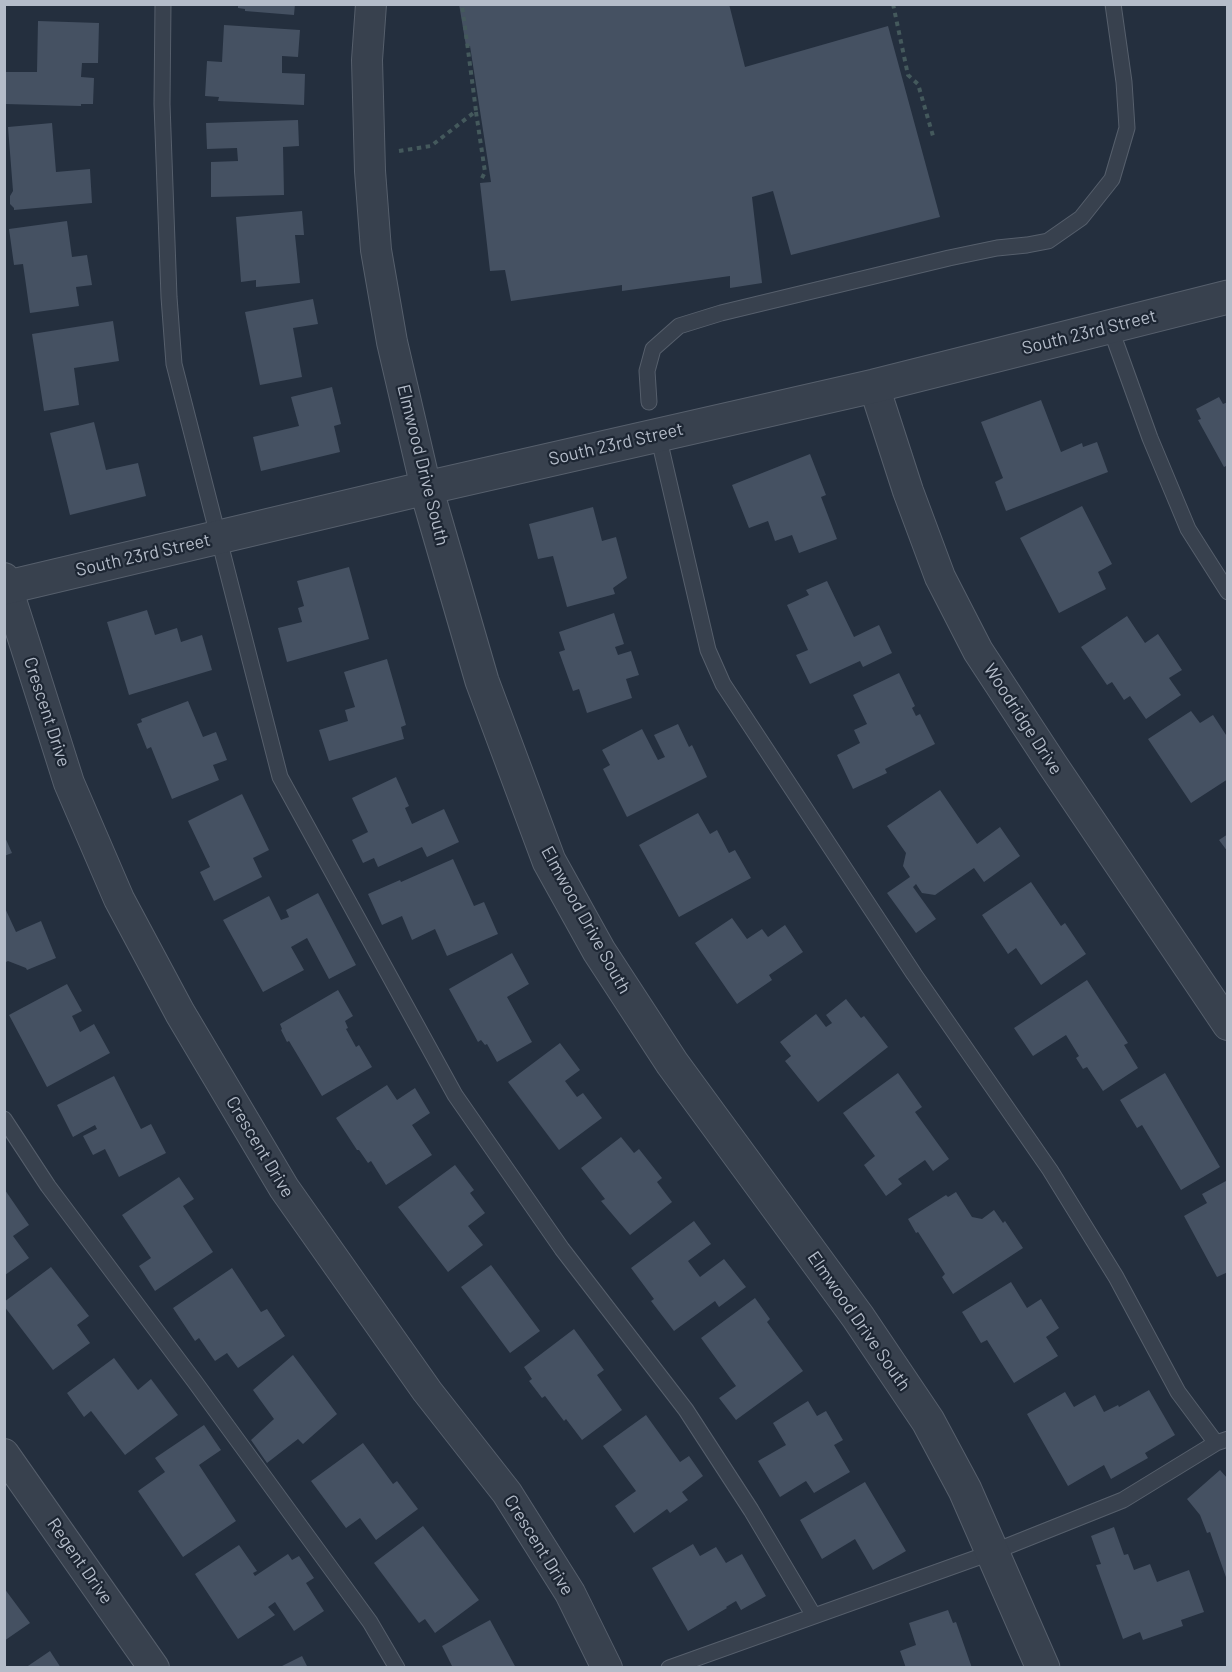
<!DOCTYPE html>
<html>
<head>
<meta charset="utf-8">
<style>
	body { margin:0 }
	#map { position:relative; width:1232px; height:1672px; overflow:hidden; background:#242f3e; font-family:Barlow,sans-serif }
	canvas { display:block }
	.frame { position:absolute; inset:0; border:6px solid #b4bcc9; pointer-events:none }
</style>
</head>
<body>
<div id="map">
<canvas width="1232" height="1672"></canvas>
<div class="frame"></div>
</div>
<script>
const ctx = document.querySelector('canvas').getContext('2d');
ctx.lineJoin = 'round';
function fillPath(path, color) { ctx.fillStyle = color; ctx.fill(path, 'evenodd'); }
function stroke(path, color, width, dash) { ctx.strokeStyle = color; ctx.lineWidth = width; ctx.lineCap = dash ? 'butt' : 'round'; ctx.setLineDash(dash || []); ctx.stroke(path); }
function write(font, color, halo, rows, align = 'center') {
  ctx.font = font + ' Barlow,sans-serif'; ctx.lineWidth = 4.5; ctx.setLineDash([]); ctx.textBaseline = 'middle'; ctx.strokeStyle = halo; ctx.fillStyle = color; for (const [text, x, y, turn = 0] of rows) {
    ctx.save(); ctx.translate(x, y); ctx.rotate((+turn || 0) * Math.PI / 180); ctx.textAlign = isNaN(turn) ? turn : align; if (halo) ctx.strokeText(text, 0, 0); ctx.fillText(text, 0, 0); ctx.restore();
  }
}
fillPath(new Path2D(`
	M238 4H295L294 15 245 11V9L238 8Z
	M459 4H729L745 67 888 26 940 217 791 255 773 191 752 197 762 283 730 288V276L622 291V285L511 301 505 270 490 271 480 183 491 182 470 46H466Z
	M38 21 99 23 98 63H82L81 77 94 78 93 104H81V106L5 104 6 72H37Z
	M224 25 300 30 298 57 282 56V73L305 74 304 105 218 101 219 97 205 96 207 61 222 62Z
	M298 120 299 146 283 147 284 195 211 197V162L238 161 237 148 207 149 206 123Z
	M52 123 56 172 90 169 92 203 14 210V208L10 204V196L13 191 8 127Z
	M302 211 304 235H295L300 283 256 287V280L241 282 236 217Z
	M67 221 72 257 87 255 92 285 76 287 79 306 30 313 23 264 14 265 9 229Z
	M313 299 318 324 293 328 302 377 260 385 245 312Z
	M113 321 119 361 74 368 79 405 44 411 32 334Z
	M332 387 341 424 334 426 340 452 261 471 253 437 299 426 291 397Z
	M1219 397 1223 404 1228 402V465L1224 467 1198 420 1201 419 1196 409Z
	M1041 400 1061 452 1082 443 1083 447 1097 442 1108 472 1006 511 995 482 1003 478 981 422Z
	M94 422 106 470 138 463 146 496 70 515 50 433Z
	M810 454 826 495 821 497 837 539 799 553 792 535 775 541 768 521 749 528 732 485Z
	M1082 506 1112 564 1098 572 1106 589 1059 613 1020 538Z
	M593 507 602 541 616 537 627 578 613 588 615 594 567 607 553 556 538 559 529 524Z
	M349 567 369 639 287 662 278 628 302 622 298 608 304 606 297 581Z
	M827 581 854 637 879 625 892 653 863 667 860 661 810 684 796 655 808 650 787 605 809 595 806 590Z
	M147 610 155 635 177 628 181 642 202 635 212 670 129 695 107 622Z
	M614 613 624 644 615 647 618 655 631 651 639 675 626 679 632 698 587 713 579 689 573 691 559 652 565 650 559 632Z
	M1127 616 1145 643 1158 634 1182 670 1169 678 1181 695 1146 719 1130 696 1124 700 1112 682 1107 685 1081 647Z
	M387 659 406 725 401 727 404 739 329 761 319 730 348 721 345 710 355 707 344 672Z
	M899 673 915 706 912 708 916 716 920 714 935 744 885 769 887 773 853 789 837 755 860 743 854 730 867 724 853 695Z
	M188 701 203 737 216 732 227 760 213 765 219 780 172 799 151 747 147 749 137 724 142 722 141 719Z
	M1191 711 1200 723 1213 715 1228 738V779L1191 803 1148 739Z
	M678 724 689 747 692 745 707 777 627 817 603 769 610 765 602 750 642 729 658 760 665 757 654 735Z
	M396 777 409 806 405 808 412 824 444 809 459 842 427 857 422 847 378 867 374 858 363 863 352 840 368 832 352 798Z
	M940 790 977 844 1000 827 1020 856 984 882 974 868 935 895 922 893 916 884 913 887 936 919 916 933 887 893 910 877 903 866 906 853 887 826Z
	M242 794 269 850 253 858 262 877 214 901 200 872 210 867 188 821Z
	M698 813 710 834 717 830 729 853 735 850 751 878 679 917 639 845Z
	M1228 834V852L1219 840Z
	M4 835 12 853 4 856Z
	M453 859 474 906 484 902 498 934 447 956 435 929 412 940 402 916 382 925 368 894 400 880 401 882Z
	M1031 882 1061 926 1065 923 1086 954 1041 985 1016 948 1008 954 982 915Z
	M318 893 356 965 329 979 307 938 291 947 304 970 263 992 223 920 269 896 281 920 289 917 286 910Z
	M4 906 16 932 41 921 56 958 27 970 26 968 8 961 4 963Z
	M732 918 747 939 762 929 768 937 785 925 803 952 769 975 772 980 737 1004 695 943Z
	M512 953 529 984 507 997 532 1042 497 1062 487 1044 485 1045 481 1040 478 1042 449 989Z
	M1087 980 1128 1043 1124 1045 1138 1068 1103 1091 1087 1067 1083 1069 1076 1058 1079 1056 1066 1035 1033 1056 1014 1028Z
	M67 984 82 1011 72 1016 80 1032 94 1024 110 1053 47 1087 9 1015Z
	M338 990 353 1016 345 1021 348 1028 346 1029 356 1047 359 1045 372 1067 322 1096 289 1041 287 1042 281 1030 282 1029 280 1024Z
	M846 999 861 1018 864 1016 888 1047 818 1102 785 1061 791 1056 780 1042 816 1014 826 1027 832 1023 826 1015Z
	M560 1043 580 1070 565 1081 577 1097 583 1093 602 1118 559 1150 508 1082Z
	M898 1073 922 1107 915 1112 949 1159 933 1171 925 1160 898 1179 902 1184 886 1196 864 1165 875 1156 843 1113Z
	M1165 1073 1220 1167 1181 1190 1142 1125 1137 1128 1120 1100Z
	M114 1076 141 1129 151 1124 166 1153 119 1177 105 1149 93 1155 83 1136 97 1129 95 1125 73 1137 57 1105Z
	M387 1085 397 1100 415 1088 430 1113 412 1125 432 1155 386 1185 371 1161 368 1163 359 1150H357L336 1118Z
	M621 1137 634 1153 639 1149 662 1178 657 1182 672 1202 630 1235 601 1201 605 1199 581 1168Z
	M455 1165 474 1190 470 1193 485 1213 468 1226 483 1245 448 1272 398 1207Z
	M179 1177 194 1199 183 1206 213 1252 155 1291 139 1266 151 1258 122 1215Z
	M1226 1181 1228 1183V1272L1217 1277 1184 1216 1207 1203 1202 1194Z
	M5 1190 29 1225 13 1236 29 1258 5 1275Z
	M956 1192 972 1217 982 1219 994 1210 1003 1223 1005 1221 1023 1248 953 1294 942 1277 945 1274 918 1232 916 1233 908 1219 946 1195 948 1197Z
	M694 1221 711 1244 688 1261 700 1277 724 1259 746 1287 719 1307 715 1301 674 1331 651 1301 654 1299 631 1268Z
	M491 1265 540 1331 510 1353 461 1287Z
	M51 1267 89 1316 77 1325 90 1343 53 1370 4 1306V1302Z
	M232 1268 261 1312 267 1309 285 1336 238 1368 227 1353 215 1361 199 1338 195 1341 173 1308Z
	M1011 1282 1027 1308 1041 1299 1059 1328 1046 1337 1058 1356 1014 1383 987 1340 981 1343 962 1312Z
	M755 1298 770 1319 767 1322 803 1371 736 1420 719 1398 736 1386 701 1338Z
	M574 1329 604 1370 597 1375 622 1410 582 1440 566 1419 564 1421 545 1396 542 1398 529 1381 532 1379 524 1367Z
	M293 1355 337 1414 303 1444 298 1439 267 1463 251 1440 274 1419 253 1390Z
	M114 1358 138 1390 151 1379 178 1415 125 1455 91 1411 84 1417 67 1393Z
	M1149 1390 1175 1435 1145 1453 1148 1458 1111 1479 1104 1465 1068 1486 1027 1414 1065 1392 1074 1407 1095 1395 1104 1412 1118 1405 1119 1407Z
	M808 1401 817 1416 826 1411 843 1440 834 1445 850 1472 814 1493 806 1481 780 1497 758 1461 786 1445 773 1423Z
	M646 1415 680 1462 689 1456 703 1476 682 1492 688 1500 670 1513 667 1509 634 1533 615 1506 636 1491 603 1446Z
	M204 1425 221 1450 199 1465 236 1521 183 1557 138 1491 165 1472 155 1458Z
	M363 1443 393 1484 397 1481 418 1509 376 1540 360 1518 346 1528 311 1481Z
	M1220 1470 1228 1479 1227 1580 1210 1532 1207 1533 1200 1515 1187 1499Z
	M865 1482 906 1551 873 1570 855 1539 822 1559 800 1520Z
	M423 1526 479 1600 435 1633 425 1619 419 1623 374 1563Z
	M1114 1527 1124 1555 1128 1554 1134 1570 1150 1564 1157 1582 1189 1570 1204 1612 1181 1620 1183 1626 1143 1640 1140 1632 1123 1639 1096 1565 1101 1564 1091 1536Z
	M693 1544 700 1556 716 1547 726 1563 742 1554 766 1596 741 1610 736 1601 726 1607 727 1608 688 1631 652 1568Z
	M239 1545 257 1571 253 1573 255 1576 288 1554 292 1560 299 1556 314 1578 306 1583 324 1611 294 1631 275 1602 268 1607 275 1615 238 1639 195 1574Z
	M4 1588 30 1623 4 1641Z
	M948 1610 953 1623 956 1622 972 1668H906L900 1651 916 1645 909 1623Z
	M490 1620 516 1668H453L442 1646Z
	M50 1651 61 1668H25Z
	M302 1656 308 1668H278Z`), '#455162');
const service = new Path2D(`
	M163 4 162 104 169 297 174 364 280 777 455 1095 562 1249 686 1410 751 1510 814 1616
	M1110 327 1150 438 1188 529 1228 592
	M649 402 647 371 653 349 679 326 721 313 949 258 997 248 1027 245 1048 241 1081 218 1112 179 1127 128 1124 82 1113 4
	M658 435 708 650 723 684 914 974 1050 1170 1116 1277 1178 1392 1216 1443
	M4 1119 48 1186 195 1382 370 1622 397 1668
	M669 1668 993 1552 1123 1500 1216 1443 1228 1439`);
const minor = new Path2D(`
	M371 4 367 60 370 171 376 250 392 342 426 488
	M874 386 908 491 940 577 978 651 1052 764 1228 1025
	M4 578 69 783 119 899 180 1013 284 1188 427 1391 507 1493 570 1593 607 1668
	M4 1454 154 1668`);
const tertiary = new Path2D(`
	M426 488 482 681 549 861 599 951 672 1063 858 1317 928 1421 965 1490 1043 1668
	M4 588 426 488 874 386 1228 297`);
stroke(service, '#565f6c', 17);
stroke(minor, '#565f6c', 32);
stroke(tertiary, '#565f6c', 35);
stroke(new Path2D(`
	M893 4 908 75 918 84 933 136
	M476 112 485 172 481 180
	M399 151 431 146 476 111 462 4`), '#44595c', 4, [4.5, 4.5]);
stroke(service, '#38414e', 15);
stroke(minor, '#38414e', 30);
stroke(tertiary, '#38414e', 33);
write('18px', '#b4bcc9', '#1d2633', [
	["South 23rd Street",1089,332,-14],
	["South 23rd Street",616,444,-13],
	["Elmwood Drive South",423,465,76],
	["South 23rd Street",143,555,-13],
	["Crescent Drive",47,712,72],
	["Woodridge Drive",1023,719,57],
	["Elmwood Drive South",586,920,61],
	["Crescent Drive",260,1147,59],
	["Elmwood Drive South",859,1321,55],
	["Crescent Drive",539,1545,58],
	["Regent Drive",80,1561,55]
]);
</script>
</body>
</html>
